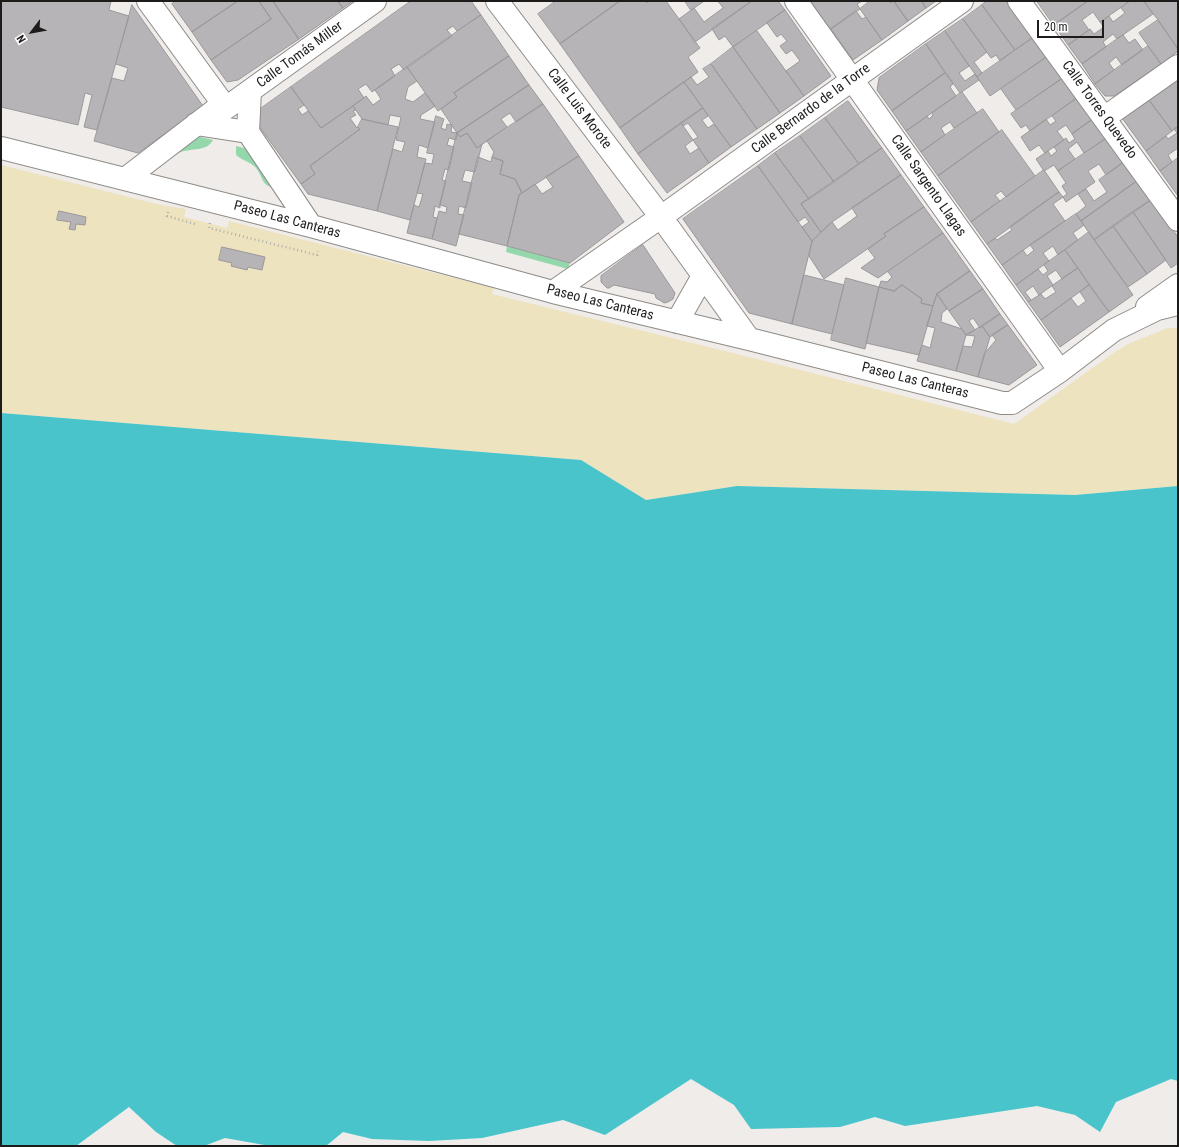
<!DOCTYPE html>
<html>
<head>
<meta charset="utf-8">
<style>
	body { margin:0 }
	#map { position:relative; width:1179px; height:1147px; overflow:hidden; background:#efecea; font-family:"Roboto Condensed",sans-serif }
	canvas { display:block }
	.frame { position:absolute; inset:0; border:2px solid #1d1c1b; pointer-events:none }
	.north { position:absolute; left:12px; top:12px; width:40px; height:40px; -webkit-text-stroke:3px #fff; paint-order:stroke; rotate:238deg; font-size:11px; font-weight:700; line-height:16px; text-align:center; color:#1d1c1b }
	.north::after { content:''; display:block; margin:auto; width:14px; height:18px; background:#1d1c1b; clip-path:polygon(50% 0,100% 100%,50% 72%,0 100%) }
	.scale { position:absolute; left:1037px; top:20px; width:67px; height:18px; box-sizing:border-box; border:2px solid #1d1c1b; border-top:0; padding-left:5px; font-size:12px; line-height:14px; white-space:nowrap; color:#1d1c1b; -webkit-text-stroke:3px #fff; paint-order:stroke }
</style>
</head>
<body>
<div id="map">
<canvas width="1179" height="1147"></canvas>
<div class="frame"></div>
<div class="north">N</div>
<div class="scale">20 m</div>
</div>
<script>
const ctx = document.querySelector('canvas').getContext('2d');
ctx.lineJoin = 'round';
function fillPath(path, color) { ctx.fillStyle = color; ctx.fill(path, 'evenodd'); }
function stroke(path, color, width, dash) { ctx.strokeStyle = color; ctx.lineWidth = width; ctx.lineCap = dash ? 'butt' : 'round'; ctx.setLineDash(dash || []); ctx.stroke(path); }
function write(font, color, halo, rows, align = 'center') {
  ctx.font = font + ' "Roboto Condensed",sans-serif'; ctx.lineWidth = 3.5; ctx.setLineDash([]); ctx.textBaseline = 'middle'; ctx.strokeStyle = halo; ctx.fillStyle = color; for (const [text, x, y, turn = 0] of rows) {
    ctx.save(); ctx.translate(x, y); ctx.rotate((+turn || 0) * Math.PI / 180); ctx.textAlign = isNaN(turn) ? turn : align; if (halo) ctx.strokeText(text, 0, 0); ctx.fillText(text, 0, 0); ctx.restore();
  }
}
fillPath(new Path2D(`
	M192 135 213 140C207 152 191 148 181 152 176 154 172 158 167 160Z
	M236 146 256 151 273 187C261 187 262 172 254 166 249 162 243 160 237 156L236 154Z
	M507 246 570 263 568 269 506 252Z`), '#93d7ab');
fillPath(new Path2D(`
	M1 165 161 205 186 209 184 217 227 228 229 221 494 288 492 294 733 353 1014 424 1115 352 1128 344 1168 328H1178V486L1075 495 737 486 646 500 581 460 1 413Z`), '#ede3be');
fillPath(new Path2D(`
	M1 413 581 460 646 500 737 486 1075 495 1178 486V1081L1171 1079 1116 1102 1100 1132 1075 1115 1037 1106 905 1126 875 1117 840 1127 751 1129 734 1105 691 1079 605 1135 563 1120 482 1138 429 1141 372 1139 343 1132 326 1146H270L225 1138 204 1146H177L156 1132 129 1107 76 1146H1Z`), '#49c4cb');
const building = new Path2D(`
	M1 1H111L109 10 129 16 97 130 84 127 92 95 85 93 78 125 1 107Z
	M176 1H238L192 32 172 4Z
	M238 1H259L271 19 211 60 192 32Z
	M259 1H273L299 39 238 80 227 82 211 60 271 19Z
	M273 1H338L343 8 299 39Z
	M338 1H353L343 8Z
	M411 1H471L481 15 457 31 453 26 447 30 452 36 404 70 399 64 391 69 395 76 372 92 366 84 358 89 364 98 321 128 291 87Z
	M556 1H620L560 44 538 14Z
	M620 1H646L647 3 649 1H666L700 48 688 57 698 72 620 128 560 44Z
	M685 1H703V2L691 10Z
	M718 1H752L695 42 679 19 694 8 704 22 723 8Z
	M752 1H778L785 10 733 47 725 36 719 40 712 29Z
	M811 1H862L857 4 860 9 831 29Z
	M870 1H889L890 3 894 1 908 21 882 40 860 9Z
	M894 1H922L926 8 908 21Z
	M922 1H936L926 8Z
	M987 1H1008L1034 37 1015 50 982 5Z
	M1037 1H1088L1054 25Z
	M1088 1H1130L1100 22 1093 12 1082 20 1089 30 1068 45 1054 25Z
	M1130 1H1144L1153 14 1117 39 1113 34 1103 42 1106 47 1082 64 1068 45 1090 29 1094 34 1104 27 1100 22 1109 16 1113 22 1125 13 1121 8Z
	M1144 1H1178V49L1158 20Z
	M132 5 203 106 138 153 94 141 112 78 124 81 128 68 116 64Z
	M982 5 1015 50 1000 61 996 55 991 58 963 19Z
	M785 10 831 76 804 96 786 71 800 61 792 50 786 54 780 46 787 41 781 34 777 37 767 23Z
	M856 11 862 19 866 17 882 40 853 60 831 29Z
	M481 15 509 56 454 93 457 97 438 111 407 67Z
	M963 19 987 52 974 62 982 73 977 77 945 31Z
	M1158 20 1178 49V51L1161 64 1139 33Z
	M757 31 804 96 780 113 733 47Z
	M945 31 969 66 959 73 965 81 975 74 979 80 960 93 926 44Z
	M1123 35 1129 43 1135 39 1143 50 1122 65 1116 57 1109 63 1114 70 1095 84 1082 64Z
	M1034 37 1048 56 990 96 977 77Z
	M926 44 945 73 892 111 877 90 879 78Z
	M1148 46 1161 64 1114 96H1105L1095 84Z
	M733 47 780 113 757 129 711 64Z
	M509 56 529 85 457 133 441 109 457 97 454 93Z
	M1048 56 1063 78 1016 110 1001 89Z
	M711 64 757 129 731 147 684 82 691 77 697 85 709 77 703 69Z
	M407 67 417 81 408 87 405 99 413 102 425 93 435 106 421 115 420 119 435 122 428 148 419 145 417 157 426 159 410 220 377 211 393 149 402 152 405 142 396 140 401 117 390 115 388 125 362 119 353 106 366 96 373 105 381 99 375 90Z
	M945 73 953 84 950 87 956 96 906 131 892 111Z
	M1063 78 1077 98 1030 131 1026 125 1021 128 1011 114Z
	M1176 80 1178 83V127L1172 131 1149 100Z
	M684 82 703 108 638 154 620 128Z
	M529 85 543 104 516 122 510 113 501 119 507 127 477 148 467 133 460 137 457 133Z
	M291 87 304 105 298 109 302 115 308 111 321 128 353 106 356 110 353 111 356 115 350 118 357 128 358 127 360 129 310 166 315 174 301 184 256 122 260 109Z
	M962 92 977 113 954 128 950 122 941 128 945 135 921 152 906 131 927 116 929 119 933 115 932 113Z
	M1077 98 1093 119 1072 134 1066 125 1057 131 1064 140 1045 153 1039 145 1030 151 1021 137 1046 119 1050 125 1056 121 1052 116Z
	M1149 100 1172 131 1146 151 1122 118Z
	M848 101 882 148 859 164 825 118Z
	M543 104 579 156 522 193 515 179 500 174 503 161 492 157 494 152 487 141Z
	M703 108 708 116 702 120 708 128 714 124 731 147 709 163 693 140 698 137 688 123 683 126 681 123Z
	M983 109 999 132 938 176 921 152Z
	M436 116 444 119 441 128 446 130 447 124 452 125 451 132 457 133 456 140 449 138 447 145 454 147 449 170 445 169 442 180 446 181 440 205V208L435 206 433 217 437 218 432 239 407 233 414 205 419 207 423 194 417 193 425 163 432 164 434 154 427 153Z
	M825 118 859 164 834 182 800 136Z
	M362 119 398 127 377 211 308 194 301 184 315 174 310 166 360 129 358 127Z
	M1093 119 1107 138 1084 153 1077 142 1068 149 1075 159 1058 171 1054 165 1044 171 1036 159 1048 151 1051 156 1057 151 1054 147 1066 138 1069 143 1075 139 1072 134Z
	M681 123 693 140 685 146 690 154 699 148 709 163 667 193 638 154Z
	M1178 127V148L1168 155 1172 162 1160 171 1146 151 1166 136 1168 139 1177 133 1174 129Z
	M1002 130 1035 176 1006 197 1001 191 995 195 1000 201 971 222 938 176Z
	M457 133 460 137 467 133 477 148 482 144 475 172 465 170 462 181 472 183 466 208 459 206 458 214 464 215 456 246 432 239 439 211 446 213 447 207 440 205Z
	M800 136 834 182 809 199 775 153Z
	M1107 138 1124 162 1106 175 1099 164 1088 171 1095 182 1066 202 1063 197 1067 194 1062 186 1066 183 1058 171Z
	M882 148 901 175 829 224 821 232 801 204Z
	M775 153 809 199 801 204 821 232 812 241 802 227 809 222 805 217 798 222 758 166Z
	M579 156 624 222 570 263 507 246 519 195 535 184 542 194 553 187 546 177Z
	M478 157 491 162 492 157 503 161 500 174 515 179 522 193 519 195 507 246 459 234Z
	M1178 158V196L1160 171Z
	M1124 162 1137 181 1081 221 1076 214 1086 206 1078 194 1086 189 1094 201 1107 192 1099 180Z
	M758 166 812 241 792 324 749 313 683 219Z
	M1044 170 1059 192 987 244 971 222Z
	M901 175 924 207 884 234 886 236 824 279 809 256 812 241 832 222 838 230 857 216 852 208Z
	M1137 181 1151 200 1094 240 1081 221Z
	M1059 192 1063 197 1053 204 1065 221 1002 265 987 244 995 238 997 240 1012 230 1010 227Z
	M1151 200 1178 237V263L1171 268 1133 212Z
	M924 207 943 233 878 278 861 268 875 258 868 249 886 236 884 234Z
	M59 211 86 217 85 225 76 224 75 230 69 229 71 222 57 220Z
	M1133 212 1166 260 1147 274 1113 226Z
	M1076 214 1084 225 1073 233 1078 240 1058 255 1053 246 1043 253 1049 261 1016 285 1002 265 1023 250 1027 256 1034 250 1030 245Z
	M1113 226 1147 274 1128 287 1094 240Z
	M1089 232 1133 295 1109 312 1065 250Z
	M943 233 970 271 937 294 933 306 921 303 922 299 902 285 894 291 879 287 881 281 887 282 892 277 888 272Z
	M643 245 675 293 673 299 668 302 664 303 661 301 656 298 655 294 614 285 609 288H607L601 282V276Z
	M222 247 265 257 262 270 248 267 247 270 231 266 232 263 219 260Z
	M1065 250 1078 268 1062 279 1056 270 1047 276 1053 285 1039 295 1033 286 1025 292 1031 300 1028 302 1016 285 1038 269 1043 275 1048 271 1044 265Z
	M1078 268 1089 285 1041 320 1028 302 1041 294 1045 299 1056 292 1052 286 1053 285Z
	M970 271 983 289 949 311 937 294Z
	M804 275 844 285 832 334 792 324Z
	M846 278 879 287 865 349 831 340Z
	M902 285 922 299 921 303 933 306 919 355 866 343 879 287 894 291Z
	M1089 285 1109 312 1060 347 1041 320 1071 298 1078 307 1086 301 1080 292Z
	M983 289 1000 314 980 328 973 318 969 321 975 330 966 335 949 311Z
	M937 294 947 309 942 313 941 322 962 329 966 335 956 371 917 361 922 345 930 348 935 328 927 326Z
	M1000 314 1008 325 990 337 982 326Z
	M1008 325 1037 365 1009 385 978 377 984 354 996 340 992 335Z
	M982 326 990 337 978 377 956 371 963 346 972 347 975 336 966 335Z`);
fillPath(building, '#b6b4b7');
stroke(building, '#9a989a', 1);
const street = new Path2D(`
	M148 1 226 108 375 1
	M497 1 661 217 749 339
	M796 1 1060 371
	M1019 1 1178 220
	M250 91 248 132 311 226
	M1104 118 1178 66
	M196 124 248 132
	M1 148 311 226 553 292 749 339 1002 403H1012L1060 371 1114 330 1157 309 1178 304
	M125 179 223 104
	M553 292 661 217 962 1
	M1147 307 1178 285
	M677 322 703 276`);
stroke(street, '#8e8c89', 24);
stroke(new Path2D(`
	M168 212 167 216 195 224
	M210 223 209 228 317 255 318 251`), '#b0adac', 2.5, [1, 3]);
stroke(street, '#fff', 22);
write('14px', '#1d1c1b', '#fff', [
	["Calle Tomás Miller",300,55,-36],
	["Calle Luis Morote",579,109,53],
	["Calle Bernardo de la Torre",811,109,-36],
	["Calle Torres Quevedo",1099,110,54],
	["Calle Sargento Llagas",928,186,55],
	["Paseo Las Canteras",287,220,15],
	["Paseo Las Canteras",600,303,14],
	["Paseo Las Canteras",915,381,14]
]);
</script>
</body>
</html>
